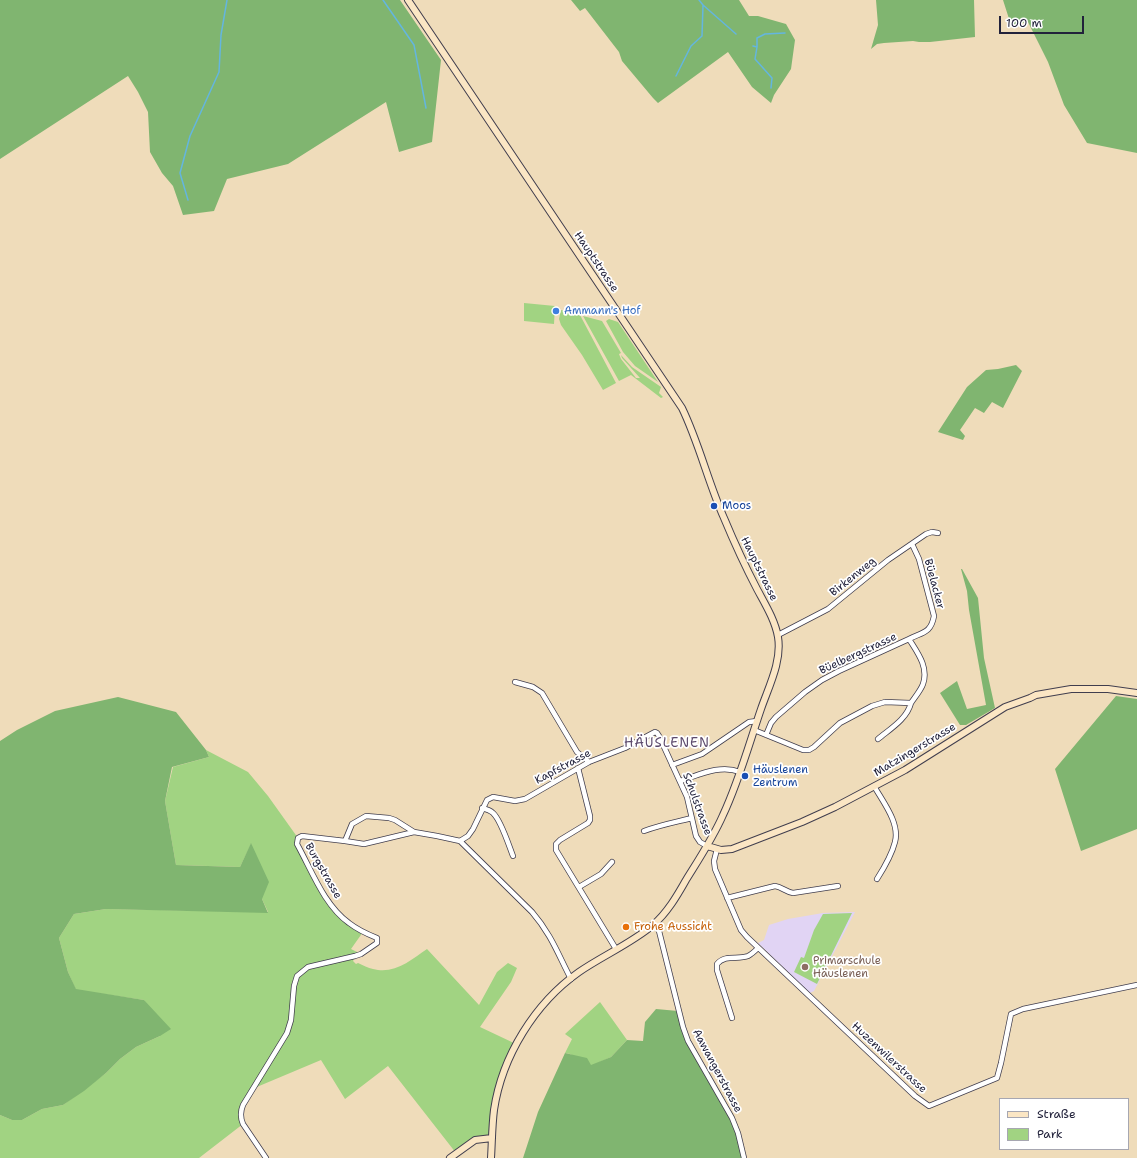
<!DOCTYPE html>
<html>
<head>
<meta charset="utf-8">
<style>
	body { margin:0 }
	#map { position:relative; width:1137px; height:1158px; overflow:hidden; background:#efdcba; font-family:"Shantell Sans",sans-serif }
	canvas { display:block }
	.legend { position:absolute; left:999px; top:1098px; width:130px; height:52px; box-sizing:border-box; background:#fff; border:1px solid #a7a7b1; margin:0; padding:5px 7px; list-style:none; font-size:12px; color:#22223b }
	.legend li { display:flex; align-items:center; gap:8px; height:20px }
	.legend b { width:20px; border:1px solid #a7a7b1 }
	.scale { position:absolute; left:999px; top:16px; width:85px; height:18px; box-sizing:border-box; border:2px solid #22223b; border-top:0; padding-left:5px; font-size:12px; line-height:14px; white-space:nowrap; color:#22223b; -webkit-text-stroke:3px #fff; paint-order:stroke }
</style>
</head>
<body>
<div id="map">
<canvas width="1137" height="1158"></canvas>
<ul class="legend">
<li><b style="height:5px;background:#fbe6c4"></b>Straße</li>
<li><b style="height:11px;background:#a1d382"></b>Park</li>
</ul>
<div class="scale">100 m</div>
</div>
<script>
const ctx = document.querySelector('canvas').getContext('2d');
ctx.lineJoin = 'round';
function fillPath(path, color) { ctx.fillStyle = color; ctx.fill(path, 'evenodd'); }
function stroke(path, color, width, dash) { ctx.strokeStyle = color; ctx.lineWidth = width; ctx.lineCap = dash ? 'butt' : 'round'; ctx.setLineDash(dash || []); ctx.stroke(path); }
function write(font, color, halo, rows, align = 'center') {
  ctx.font = font + ' "Shantell Sans",sans-serif'; ctx.lineWidth = 3.5; ctx.setLineDash([]); ctx.textBaseline = 'middle'; ctx.strokeStyle = halo; ctx.fillStyle = color; for (const [text, x, y, turn = 0] of rows) {
    ctx.save(); ctx.translate(x, y); ctx.rotate((+turn || 0) * Math.PI / 180); ctx.textAlign = isNaN(turn) ? turn : align; if (halo) ctx.strokeText(text, 0, 0); ctx.fillText(text, 0, 0); ctx.restore();
  }
}
fillPath(new Path2D(`
	M855 912 814 991 810 993 758 943 764 940 769 925 788 919 823 913Z`), '#e1d4f4');
fillPath(new Path2D(`
	M524 303 555 306 554 324 524 321Z
	M561 310 580 315 616 383 603 390 582 355 561 325 559 319Z
	M583 316 602 321 621 353 619 354 621 359 636 378H640L622 358 621 355 632 367 661 387 659 393 663 397 661 398 631 375 619 381Z
	M609 319 618 322 658 382 635 366 623 352 606 321Z
	M206 750 248 772 268 796 298 838 297 844 323 892 337 912 363 932 351 949 361 954 355 957 353 961 356 964 358 963C363 965 368 968 373 969 394 975 411 960 427 949L479 1005 497 972 508 963 517 968 511 982 480 1027 516 1044 500 1087 492 1138 480 1139 456 1153 388 1066 345 1099 321 1060 252 1089 243 1105V1124L199 1158H0V1115L12 1120H22L42 1109 63 1105 106 1073 120 1059 136 1047 160 1036 144 1000 76 990 68 972 59 938 74 914 106 909 268 912 262 899 251 844 240 867 176 865 165 801 173 767 209 757Z
	M852 913 817 984 794 972 801 957 804 958 814 930 823 914Z
	M600 1002 627 1040 611 1057 591 1066 570 1054 565 1053 572 1039 565 1034Z`), '#a1d382');
fillPath(new Path2D(`
	M0 0H400L441 60 432 142 399 152 386 102 288 164 227 179 214 211 183 215 173 186 162 173 150 152 148 112 138 92 128 76 0 159Z
	M571 0H739L749 16H758L786 24 795 40 791 69 774 95 771 103 752 87 728 52 658 103 653 98 622 61 619 52 585 8 580 11Z
	M876 0H974L975 37 930 42H919L913 41 884 43 877 44 871 49 878 25Z
	M1003 0H1137V153L1087 143 1064 105 1048 62 1028 22 1011 25Z
	M1016 365 1022 371 1003 408 992 402 984 413 975 408 960 430 965 436 963 440 938 432 967 387 986 370 998 369Z
	M961 569H962L978 598 984 658 995 708 966 725H960L940 693 957 681 967 709 986 705 969 610 967 591Z
	M1116 696 1137 699V829L1081 851 1055 769Z
	M118 697 176 712 206 750 209 757 172 767 165 801 176 865 240 867 251 843 269 882 262 899 268 913 106 909 74 914 59 938 68 972 76 989 144 1000 171 1029 160 1036 136 1047 120 1059 106 1073 84 1091 63 1105 42 1109 22 1120H12L0 1115V741L17 730 55 711Z
	M656 1009 678 1011 683 1027 732 1118 744 1158H523L538 1112 565 1053 587 1058 591 1065 611 1057 627 1040 643 1041 645 1022Z`), '#80b570');
stroke(new Path2D(`
	M383 0 414 45 426 108
	M703 5 736 34
	M753 46 757 47V38L765 34 785 33
	M757 47 755 59 772 78 771 88
	M676 76 691 46 702 36 703 5 699 0
	M188 200 180 173 190 136 219 72 221 35 227 0`), '#64b6df', 1.5);
const street = new Path2D(`
	M778 635 828 609 888 560 926 534 932 532 938 533
	M909 639C923 632 931 633 934 616L919 559 912 544
	M515 682 533 687 542 693 577 752 589 762
	M754 730 803 750H809L814 747 840 723 872 706 885 702 911 703C915 697 921 690 923 684 929 667 917 652 909 639L839 671 822 680 805 692 776 717 771 723 766 735
	M878 739C890 729 907 719 911 703
	M672 765 702 754 749 722 757 721
	M578 768 590 816V820L588 823 560 840 556 844V850L616 949
	M680 781C699 775 720 764 740 772
	M874 786C883 802 900 823 895 842 892 854 884 868 877 879
	M482 808C486 809 490 810 493 813 501 820 509 846 513 856
	M644 831C660 825 676 822 692 818
	M345 841 352 824 366 816 389 818 395 820 414 832
	M460 841 468 836 473 829 487 800 493 797 515 801 525 799 589 762 625 748 655 732 657 733 659 736 687 797 696 836 700 842 707 846
	M717 849 714 861 715 869 741 930 747 937 915 1096 929 1106 997 1078 1001 1063 1011 1014 1023 1009 1137 985
	M579 887 601 874 612 862
	M727 898 775 886C782 887 786 892 793 893L838 886
	M655 924 659 931 683 1027 688 1041 732 1118 738 1133 744 1158
	M732 1018 717 970V964C725 954 738 960 748 956 752 954 755 951 758 948
	M266 1158 243 1124C240 1117 240 1112 243 1105L287 1033 291 1020 294 986 297 976 308 967 355 956 361 954 377 943V938C367 934 358 930 349 923 324 905 312 871 297 844L298 838 302 836 345 841 364 844 414 832 437 836 460 841 532 912C551 934 558 954 571 979`);
const secondary = new Path2D(`
	M408 0 682 408C699 443 708 482 724 518 734 542 745 566 757 589 765 604 775 620 778 637 782 661 769 686 761 709 749 744 739 781 723 815 713 838 699 859 686 880 677 896 667 913 653 925 632 943 602 956 579 972 535 1003 502 1056 494 1110 492 1126 492 1142 491 1158
	M707 846 721 850 732 849 802 822 835 807 905 770 1005 707 1030 698 1036 695 1071 689H1108L1137 693
	M450 1158 475 1140 492 1138`);
stroke(street, '#413e4e', 6);
stroke(secondary, '#413e4e', 8);
stroke(street, '#fff', 4.5);
stroke(secondary, '#fbe6c4', 6);
for (const [x, y, r, color] of [
	[556,311,4,"#3f7fe0"],
	[714,506,4,"#1a4fb4"],
	[745,776,4,"#1a4fb4"],
	[626,927,4,"#e8710a"],
	[805,967,4,"#8d6e63"]
]) { const dot = new Path2D(); dot.arc(x, y, r, 0, 2 * Math.PI); ctx.fillStyle = color; ctx.fill(dot); stroke(dot, '#fff', 1.5); }
write('11px', '#22223b', '#fff', [
	["Hauptstrasse",596,262,56],
	["Hauptstrasse",759,569,64],
	["Birkenweg",853,577,-39],
	["Büelacker",934,584,75],
	["Büelbergstrasse",858,654,-25],
	["Matzingerstrasse",915,750,-31],
	["Kapfstrasse",563,767,-28],
	["Schulstrasse",697,804,70],
	["Burgstrasse",323,871,60],
	["Huzenwilerstrasse",889,1058,43],
	["Aawangerstrasse",717,1071,62]
]);
write('11px', '#366cbe', '#fff', [
	["Ammann's Hof",564,311]
], 'left');
write('11px', '#164399', '#fff', [
	["Moos",722,506],
	["Häuslenen",753,770],
	["Zentrum",753,783]
], 'left');
write('11px', '#c56008', '#fff', [
	["Frohe Aussicht",634,927]
], 'left');
write('11px', '#785e54', '#fff', [
	["Primarschule",813,961],
	["Häuslenen",813,974]
], 'left');
ctx.letterSpacing = '1px';
write('13px', '#5c4a6c', '#fff', [
	["HÄUSLENEN",667,744]
]);
ctx.letterSpacing = '0px';
</script>
</body>
</html>
